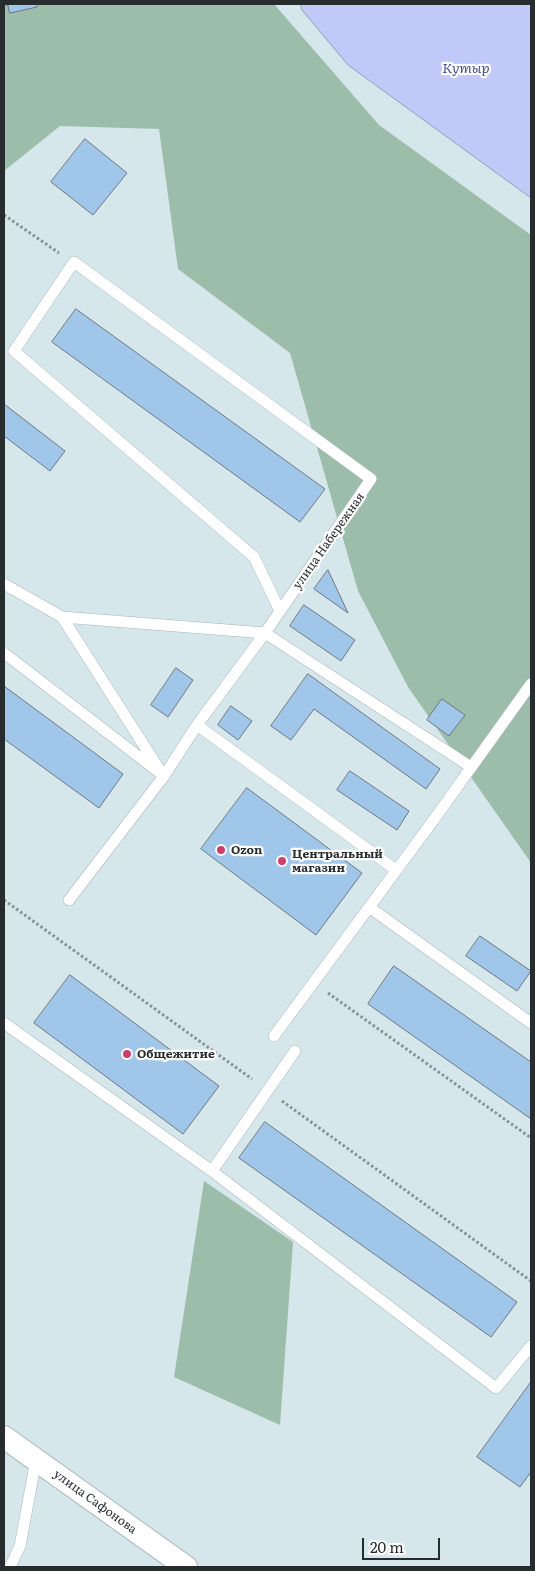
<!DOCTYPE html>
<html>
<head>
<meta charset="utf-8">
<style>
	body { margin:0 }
	#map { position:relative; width:535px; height:1571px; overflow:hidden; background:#d6e7ec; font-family:Literata,serif }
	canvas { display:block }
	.frame { position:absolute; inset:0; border:5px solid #272d2f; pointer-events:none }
	.scale { position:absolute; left:362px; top:1538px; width:78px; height:22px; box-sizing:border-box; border:2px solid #272d2f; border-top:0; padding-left:6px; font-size:15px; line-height:18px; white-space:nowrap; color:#272d2f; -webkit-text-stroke:4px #fff; paint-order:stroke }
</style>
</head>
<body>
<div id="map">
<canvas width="535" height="1571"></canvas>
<div class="frame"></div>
<div class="scale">20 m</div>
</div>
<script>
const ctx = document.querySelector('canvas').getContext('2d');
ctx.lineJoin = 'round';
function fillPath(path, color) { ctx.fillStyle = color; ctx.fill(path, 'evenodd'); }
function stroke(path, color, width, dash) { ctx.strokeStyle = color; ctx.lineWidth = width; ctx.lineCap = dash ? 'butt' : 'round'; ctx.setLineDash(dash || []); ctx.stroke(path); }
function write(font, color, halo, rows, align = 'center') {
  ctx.font = font + ' Literata,serif'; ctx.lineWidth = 4.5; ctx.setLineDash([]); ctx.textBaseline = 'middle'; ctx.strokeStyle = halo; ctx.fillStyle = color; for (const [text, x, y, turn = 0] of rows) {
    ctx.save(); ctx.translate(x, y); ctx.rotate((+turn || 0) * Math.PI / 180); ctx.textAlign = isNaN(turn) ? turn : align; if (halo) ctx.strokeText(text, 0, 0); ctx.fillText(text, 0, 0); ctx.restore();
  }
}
fillPath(new Path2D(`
	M4 4H274L379 125 531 235V863L408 687 358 591 290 353 178 269 159 129 60 126 4 171Z
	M204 1181 293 1242 280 1425 174 1377Z`), '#9dbdab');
const water = new Path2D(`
	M301 4H531V198L348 65 302 10Z`);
fillPath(water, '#c1c9f8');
stroke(water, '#939abc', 1);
const building = new Path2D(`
	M8 4H36L37 7 10 13Z
	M85 139 127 173 93 215 51 182Z
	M76 309 325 489 300 522 52 342Z
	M4 404 65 451 50 471 4 436Z
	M328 570 348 613 314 589Z
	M304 605 355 640 341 661 290 626Z
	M176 668 193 680 168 717 151 705Z
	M308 674 440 769 426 789 314 709 291 740 271 726Z
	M4 686 123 774 99 808 4 739Z
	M442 699 465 715 449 736 427 720Z
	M231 706 252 721 238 740 218 725Z
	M350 771 409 811 397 830 337 790Z
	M247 788 362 873 316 935 201 849Z
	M480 936 531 971 517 991 466 956Z
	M394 966 531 1062V1119L368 1004Z
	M70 975 219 1086 183 1134 34 1023Z
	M265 1122 517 1302 491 1337 239 1158Z
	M531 1382V1472L520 1487 477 1457Z`);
fillPath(building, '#a0c6ea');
stroke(building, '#6d7781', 1);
const lane = new Path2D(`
	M4 584 62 617 265 633 471 767
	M62 617 159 769
	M4 653 164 776
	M197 725 396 870
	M69 900 164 776 197 725 265 633 371 479 74 262 14 351 254 557 280 611
	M369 907 531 1023
	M4 1023 212 1171 496 1388 531 1346
	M274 1036 435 818 531 684
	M212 1171 295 1051
	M10 1567 20 1546 36 1460`);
const street = new Path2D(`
	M4 1437 186 1567`);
stroke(lane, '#a6b6bb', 12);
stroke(street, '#a6b6bb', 24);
stroke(new Path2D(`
	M4 215 59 253
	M4 900 252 1079
	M328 993 531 1138
	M282 1101 531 1281`), '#859194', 3, [2.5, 2.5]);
stroke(lane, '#fff', 11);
stroke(street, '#fff', 22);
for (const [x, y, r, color] of [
	[221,850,5,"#cc3f6e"],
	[282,861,5,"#cc3f6e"],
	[127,1054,5,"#cc3f6e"]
]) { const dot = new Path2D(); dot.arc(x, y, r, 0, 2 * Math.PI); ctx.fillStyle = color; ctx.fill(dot); stroke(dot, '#fff', 2); }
write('12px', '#272d2f', '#fff', [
	["улица Набережная",329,541,-55],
	["улица Сафонова",95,1502,36]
]);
write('bold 12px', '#272d2f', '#fff', [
	["Ozon",231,850],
	["Центральный",292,854],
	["магазин",292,868],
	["Общежитие",137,1054]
], 'left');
write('italic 14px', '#49508a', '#fff', [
	["Кутыр",466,69]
]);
</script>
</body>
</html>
